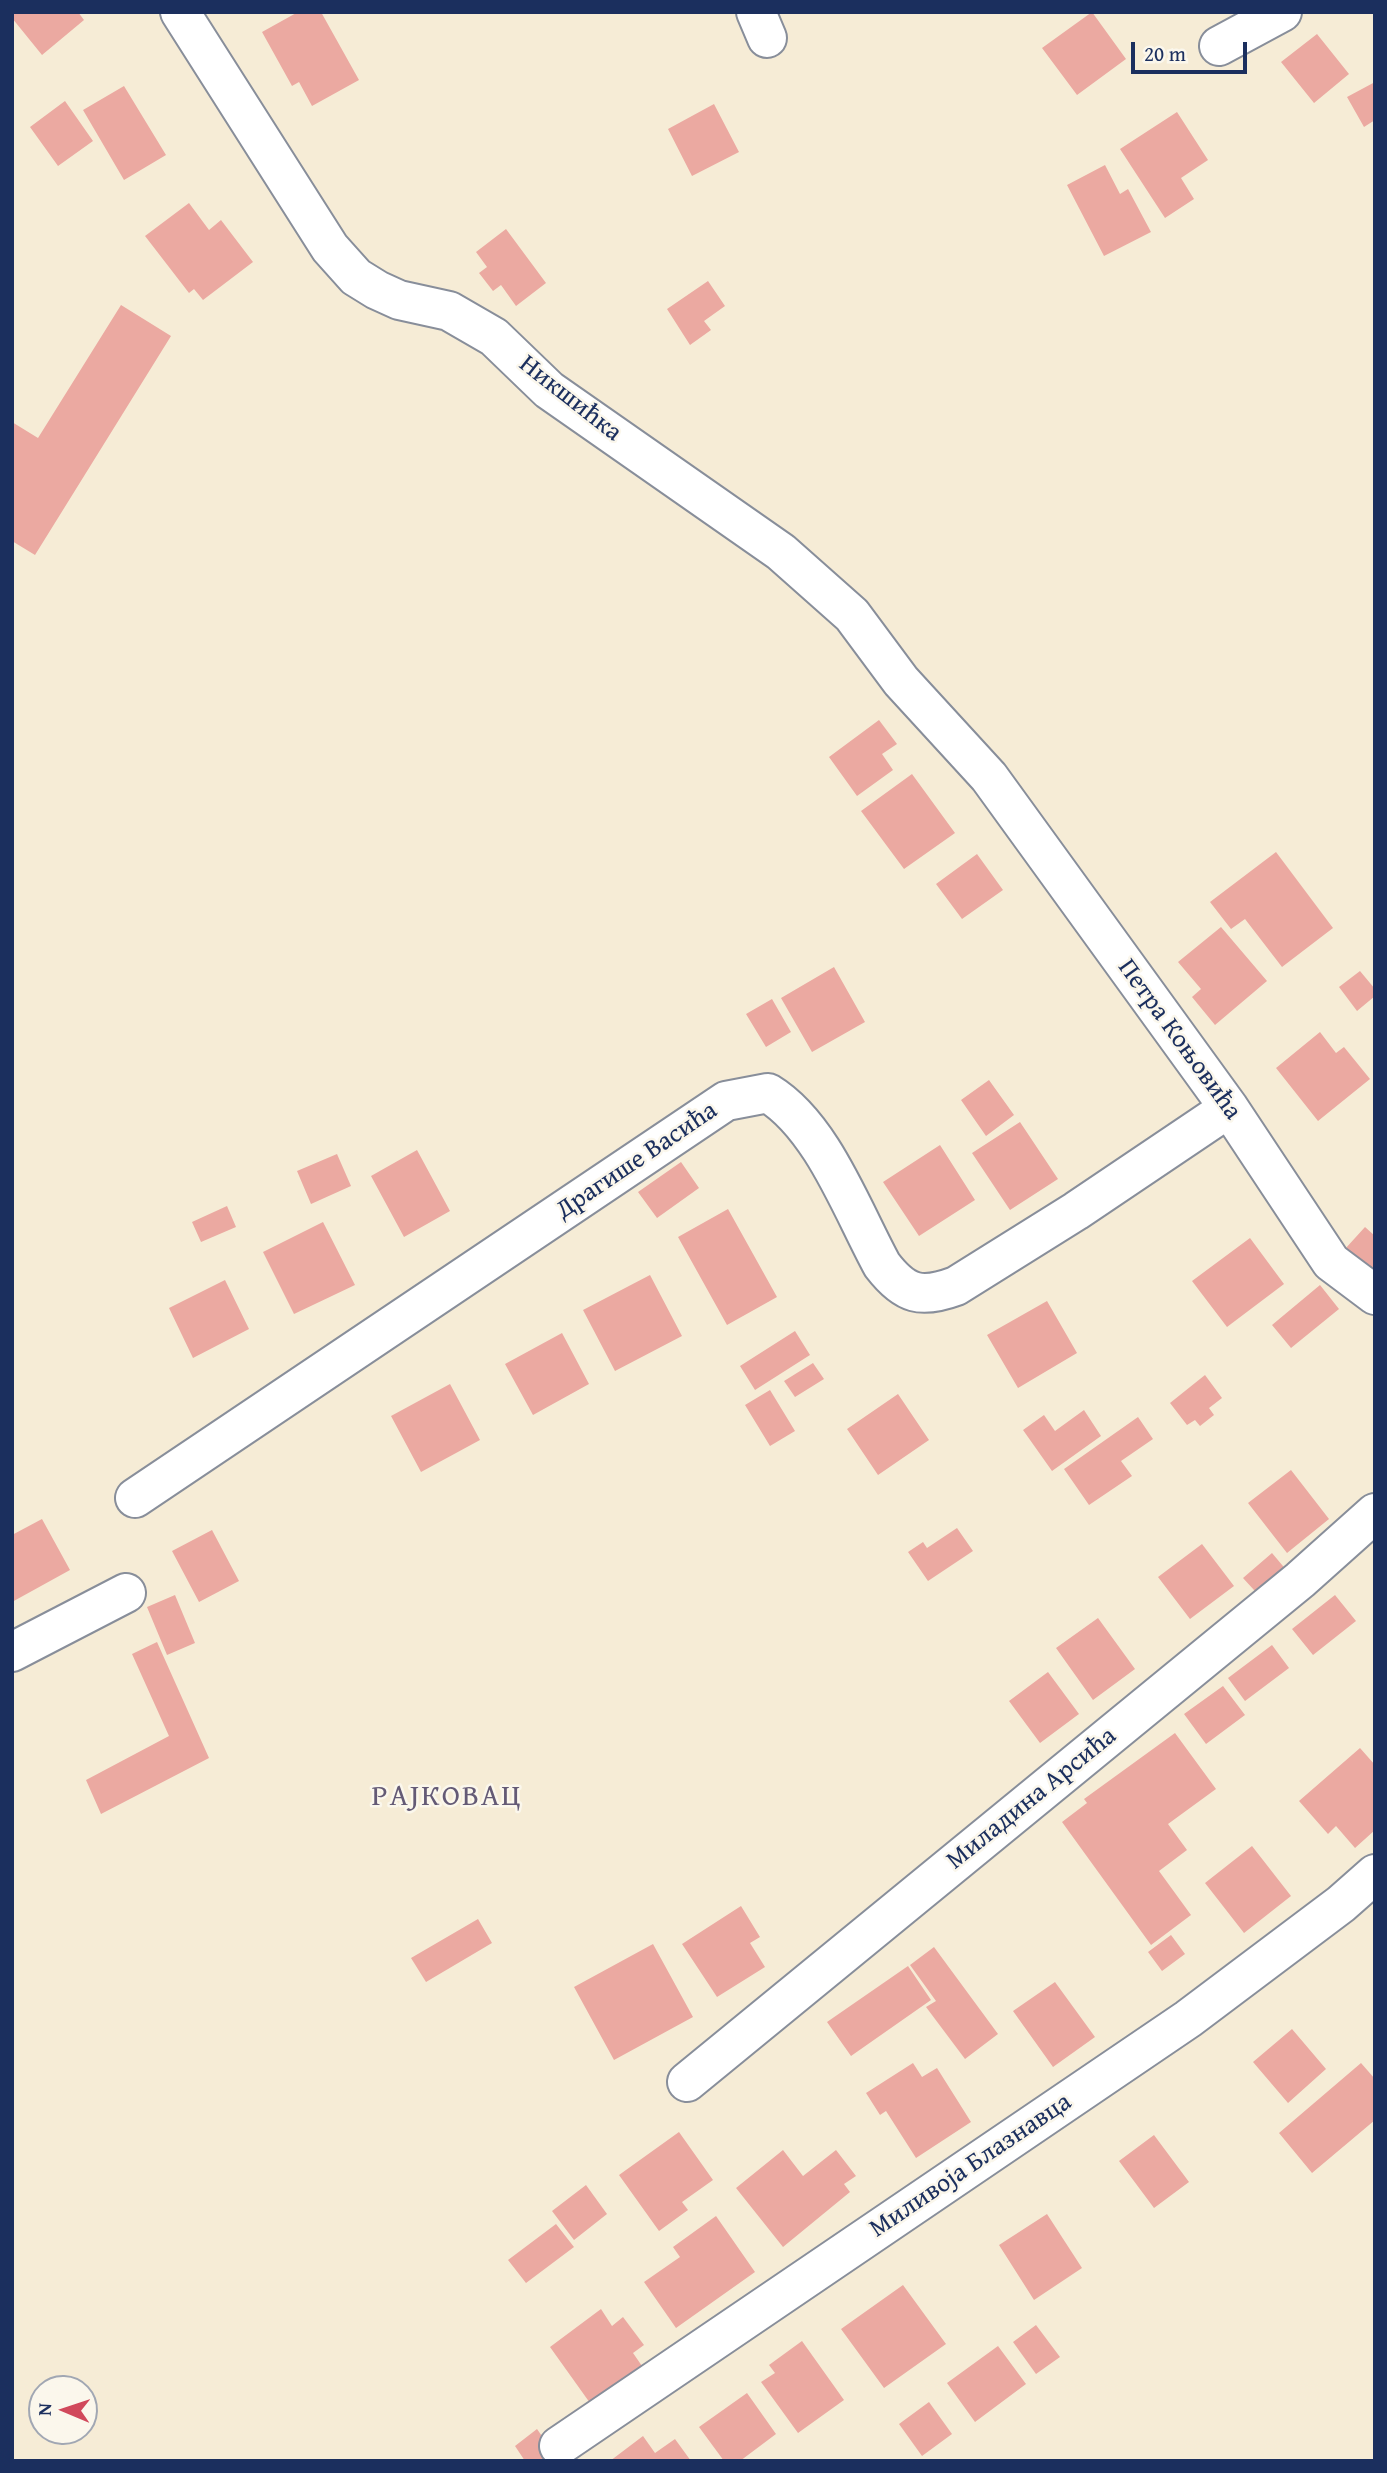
<!DOCTYPE html>
<html>
<head>
<meta charset="utf-8">
<style>
	body { margin:0 }
	#map { position:relative; width:1387px; height:2473px; overflow:hidden; background:#f6ecd6; font-family:"Gentium Book Plus",serif }
	canvas { display:block }
	.frame { position:absolute; inset:0; border:14px solid #1b2f5e; pointer-events:none }
	.north { position:absolute; left:28px; top:2375px; width:70px; height:70px; box-sizing:border-box; background:#fbf7ec; border:2px solid #a1a7b3; border-radius:50%; rotate:272deg; font-size:19px; font-weight:700; line-height:28px; text-align:center; color:#1b2f5e }
	.north::after { content:''; display:block; margin:auto; width:24px; height:32px; background:#d1495b; clip-path:polygon(50% 0,100% 100%,50% 72%,0 100%) }
	.scale { position:absolute; left:1131px; top:42px; width:116px; height:32px; box-sizing:border-box; border:4px solid #1b2f5e; border-top:0; padding-left:9px; font-size:21px; line-height:24px; white-space:nowrap; color:#1b2f5e; -webkit-text-stroke:5px #fbf7ec; paint-order:stroke }
</style>
</head>
<body>
<div id="map">
<canvas width="1387" height="2473"></canvas>
<div class="frame"></div>
<div class="north">N</div>
<div class="scale">20 m</div>
</div>
<script>
const ctx = document.querySelector('canvas').getContext('2d');
ctx.lineJoin = 'round';
function fillPath(path, color) { ctx.fillStyle = color; ctx.fill(path, 'evenodd'); }
function stroke(path, color, width, dash) { ctx.strokeStyle = color; ctx.lineWidth = width; ctx.lineCap = dash ? 'butt' : 'round'; ctx.setLineDash(dash || []); ctx.stroke(path); }
function write(font, color, halo, rows, align = 'center') {
  ctx.font = font + ' "Gentium Book Plus",serif'; ctx.lineWidth = 5; ctx.setLineDash([]); ctx.textBaseline = 'middle'; ctx.strokeStyle = halo; ctx.fillStyle = color; for (const [text, x, y, turn = 0] of rows) {
    ctx.save(); ctx.translate(x, y); ctx.rotate((+turn || 0) * Math.PI / 180); ctx.textAlign = isNaN(turn) ? turn : align; if (halo) ctx.strokeText(text, 0, 0); ctx.fillText(text, 0, 0); ctx.restore();
  }
}
fillPath(new Path2D(`
	M12 12H78L84 20 42 55 12 18Z
	M298 12H321L359 80 312 106 299 82 292 86 262 32Z
	M1092 12 1126 59 1077 95 1042 48Z
	M1317 34 1349 74 1314 103 1281 62Z
	M1375 82V120L1364 127 1347 97Z
	M124 86 166 155 124 180 83 110Z
	M65 101 93 141 58 166 30 127Z
	M714 104 739 152 692 176 668 129Z
	M1177 112 1208 160 1181 178 1194 199 1165 218 1120 149Z
	M1105 165 1120 194 1128 189 1151 232 1104 256 1067 185Z
	M189 203 209 230 221 220 253 262 203 300 194 289 189 293 145 236Z
	M506 229 546 283 516 306 501 285 493 291 479 273 487 267 476 252Z
	M708 281 725 306 704 321 711 330 690 345 667 309Z
	M121 305 171 336 35 555 12 541V422L38 438Z
	M879 720 897 744 882 754 893 770 857 796 829 757Z
	M912 774 955 833 904 869 861 811Z
	M1276 852 1333 928 1282 967 1245 919 1231 929 1210 902Z
	M977 854 1003 890 962 919 936 884Z
	M1221 927 1267 981 1215 1025 1192 997 1201 989 1178 962Z
	M834 967 865 1022 812 1052 781 998Z
	M1360 971 1375 989V996L1357 1011 1339 987Z
	M772 999 791 1032 766 1047 746 1014Z
	M1320 1032 1336 1053 1344 1047 1370 1079 1318 1121 1276 1068Z
	M989 1080 1014 1115 986 1136 961 1100Z
	M1020 1122 1058 1179 1010 1210 972 1153Z
	M940 1145 975 1200 919 1236 883 1182Z
	M417 1150 450 1211 404 1237 371 1176Z
	M337 1154 351 1186 311 1204 297 1171Z
	M681 1162 699 1188 657 1218 638 1192Z
	M227 1206 236 1227 201 1242 192 1222Z
	M728 1209 777 1297 727 1325 678 1237Z
	M323 1222 355 1285 294 1314 263 1252Z
	M1365 1227 1375 1236V1278L1345 1249Z
	M1250 1238 1284 1284 1227 1327 1192 1281Z
	M650 1275 682 1336 615 1371 583 1310Z
	M225 1280 249 1329 193 1358 169 1308Z
	M1320 1285 1339 1309 1291 1348 1272 1325Z
	M1047 1301 1077 1353 1018 1388 987 1335Z
	M795 1331 810 1355 755 1390 740 1366Z
	M562 1333 589 1384 533 1415 505 1364Z
	M813 1363 824 1379 795 1397 784 1381Z
	M1205 1375 1222 1398 1209 1408 1214 1415 1200 1426 1195 1420 1187 1425 1170 1403Z
	M450 1384 480 1440 421 1472 391 1416Z
	M770 1390 795 1431 770 1446 745 1405Z
	M898 1394 929 1440 878 1475 847 1429Z
	M1084 1410 1101 1436 1052 1471 1023 1430 1044 1415 1055 1431Z
	M1138 1417 1153 1439 1121 1461 1132 1476 1089 1505 1064 1469Z
	M1291 1470 1329 1519 1287 1553 1248 1503Z
	M42 1519 70 1570 12 1602V1535Z
	M957 1528 973 1551 928 1581 908 1552 923 1542 927 1548Z
	M212 1530 239 1581 199 1602 172 1551Z
	M1202 1544 1234 1586 1190 1619 1158 1577Z
	M1272 1553 1293 1578 1265 1602 1243 1578Z
	M175 1595 195 1643 167 1655 147 1607Z
	M1335 1595 1356 1621 1313 1655 1292 1629Z
	M1098 1618 1135 1669 1093 1700 1056 1648Z
	M157 1642 209 1758 101 1814 86 1780 169 1736 132 1654Z
	M1272 1645 1289 1668 1245 1701 1228 1678Z
	M1048 1672 1079 1714 1040 1743 1009 1701Z
	M1223 1686 1245 1715 1206 1744 1184 1714Z
	M1175 1733 1216 1789 1168 1824 1187 1850 1159 1871 1191 1915 1151 1945 1062 1822 1087 1803 1084 1799Z
	M1360 1748 1375 1765V1830L1355 1848 1336 1826 1328 1834 1299 1801Z
	M1252 1846 1291 1896 1244 1933 1205 1883Z
	M741 1906 760 1937 750 1943 765 1967 717 1997 682 1944Z
	M478 1919 492 1943 426 1982 411 1958Z
	M1171 1935 1185 1954 1162 1971 1148 1952Z
	M653 1944 693 2017 614 2060 574 1987Z
	M934 1947 998 2034 965 2059 926 2007 936 2001 910 1965Z
	M908 1966 931 2000 851 2056 827 2022Z
	M1055 1982 1095 2037 1053 2067 1013 2011Z
	M1292 2029 1326 2069 1288 2103 1253 2062Z
	M913 2063 922 2077 937 2068 971 2122 916 2158 886 2111 880 2115 866 2093Z
	M1361 2063 1375 2079V2120L1312 2173 1279 2133Z
	M679 2132 713 2180 682 2202 688 2210 659 2231 619 2175Z
	M1154 2135 1189 2182 1154 2208 1119 2161Z
	M783 2150 803 2176 836 2150 856 2176 844 2184 850 2192 783 2247 736 2188Z
	M586 2185 607 2214 574 2240 552 2211Z
	M1047 2214 1082 2268 1034 2300 999 2245Z
	M716 2216 755 2272 676 2328 644 2282 680 2257 673 2247Z
	M556 2224 574 2247 526 2283 508 2260Z
	M903 2285 946 2344 884 2388 841 2329Z
	M601 2309 612 2326 623 2317 644 2345 633 2353 642 2366 618 2383 595 2410 550 2347Z
	M1036 2325 1060 2357 1036 2374 1013 2342Z
	M802 2341 844 2400 798 2433 761 2382 775 2373 769 2365Z
	M998 2346 1026 2384 975 2422 947 2383Z
	M747 2393 776 2434 740 2461H724L699 2427Z
	M929 2402 952 2434 922 2456 899 2424Z
	M537 2429 553 2452 541 2461H525L515 2446Z
	M643 2436 655 2453 675 2439 691 2461H610Z`), '#eba9a1');
const minor = new Path2D(`
	M180 12 330 248 356 277 377 290 399 300 449 311 494 337 549 390 781 552 852 615 901 681 989 777 1229 1108 1331 1262 1375 1295
	M756 12 767 38
	M1219 46 1282 12
	M135 1498 726 1101 768 1093C822 1126 852 1210 882 1265 905 1295 921 1299 956 1286L1076 1211 1229 1108
	M12 1652 126 1593
	M687 2082 1300 1580 1375 1513
	M559 2446 1188 2019 1341 1904 1375 1874`);
stroke(minor, '#888e9a', 42);
stroke(minor, '#fff', 38);
write('26px', '#1b2f5e', '#fbf7ec', [
	["Никшићка",570,399,38],
	["Петра Коњовића",1179,1040,54],
	["Драгише Васића",637,1161,-34],
	["Миладина Арсића",1032,1799,-39],
	["Миливоја Блазнавца",971,2166,-34]
]);
ctx.letterSpacing = '2px';
write('30px', '#645a75', '#fbf7ec', [
	["РАЈКОВАЦ",447,1797]
]);
ctx.letterSpacing = '0px';
</script>
</body>
</html>
